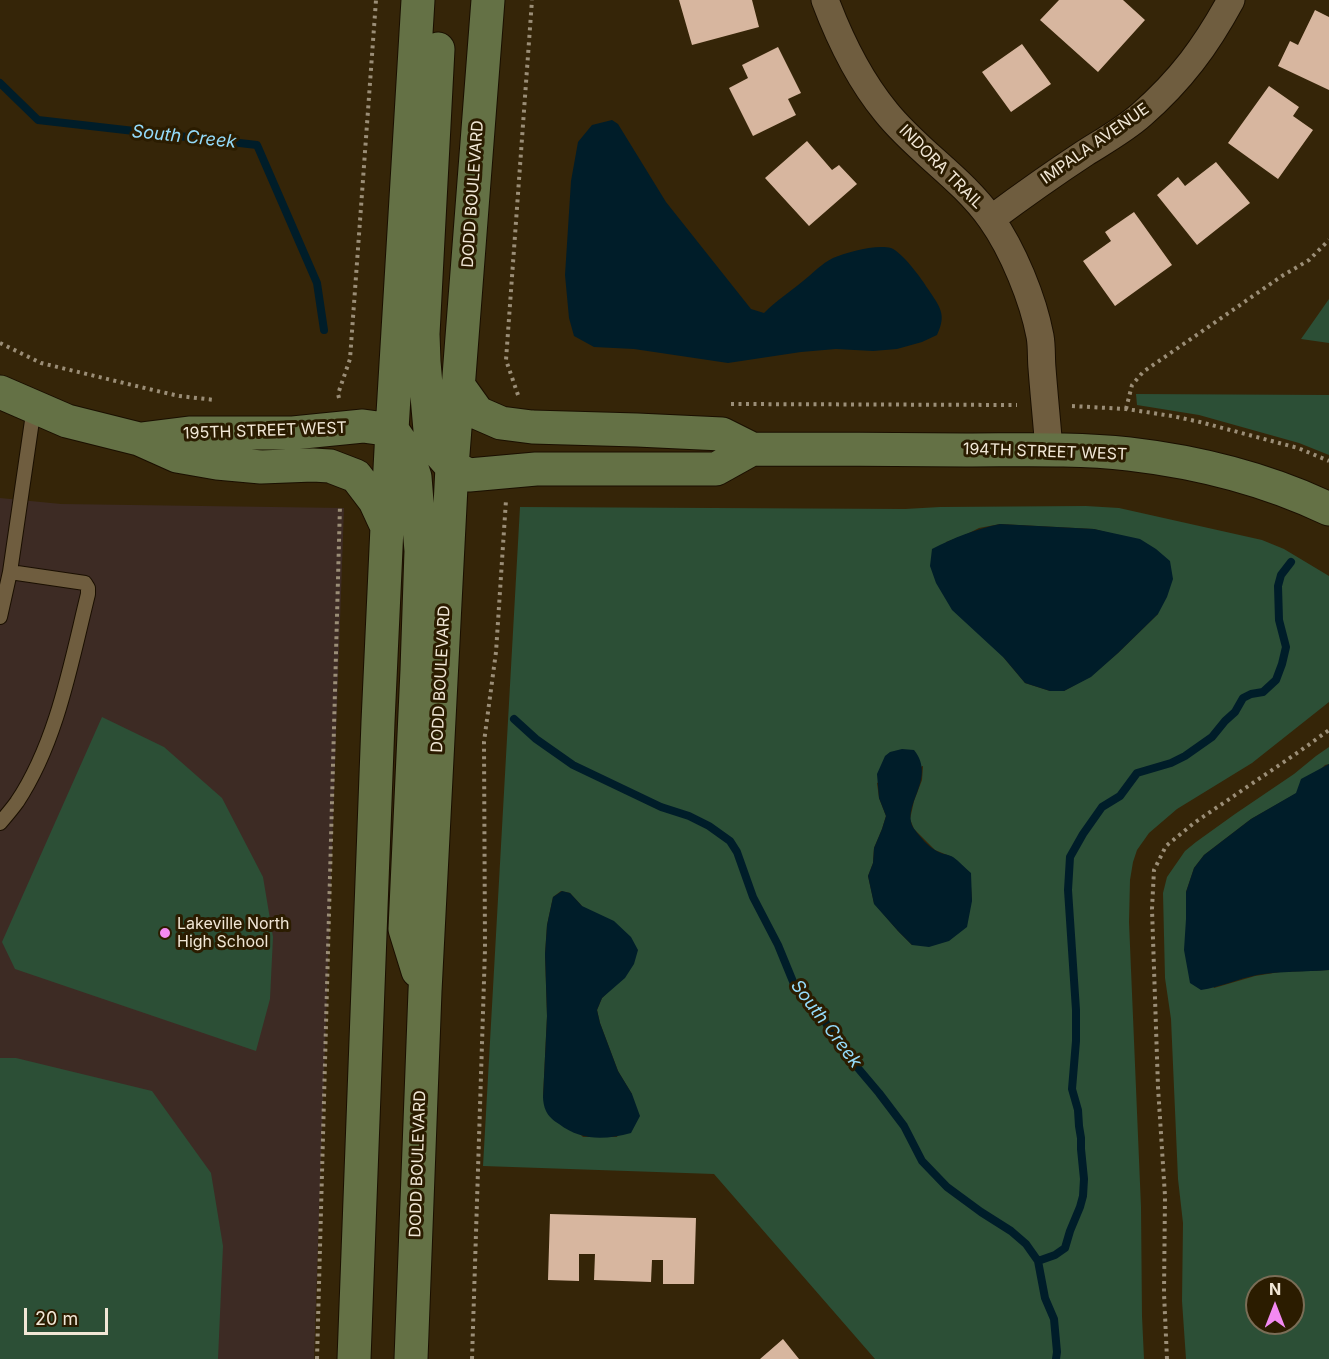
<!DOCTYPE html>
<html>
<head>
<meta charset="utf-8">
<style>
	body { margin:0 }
	#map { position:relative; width:1329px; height:1359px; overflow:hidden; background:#352508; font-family:Inter,sans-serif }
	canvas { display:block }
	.north { position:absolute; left:1245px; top:1275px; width:60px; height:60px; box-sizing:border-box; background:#2b1c00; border:2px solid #7a6d56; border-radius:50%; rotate:0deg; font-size:16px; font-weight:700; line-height:24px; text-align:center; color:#f1e7d6 }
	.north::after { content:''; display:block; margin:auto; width:21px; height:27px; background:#f38af2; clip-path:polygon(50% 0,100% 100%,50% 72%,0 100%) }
	.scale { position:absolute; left:24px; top:1308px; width:84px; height:27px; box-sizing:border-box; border:3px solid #f1e7d6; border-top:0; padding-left:8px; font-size:18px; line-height:21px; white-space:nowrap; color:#f1e7d6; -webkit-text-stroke:4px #2b1c00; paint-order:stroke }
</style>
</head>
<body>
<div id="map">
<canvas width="1329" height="1359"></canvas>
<div class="north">N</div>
<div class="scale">20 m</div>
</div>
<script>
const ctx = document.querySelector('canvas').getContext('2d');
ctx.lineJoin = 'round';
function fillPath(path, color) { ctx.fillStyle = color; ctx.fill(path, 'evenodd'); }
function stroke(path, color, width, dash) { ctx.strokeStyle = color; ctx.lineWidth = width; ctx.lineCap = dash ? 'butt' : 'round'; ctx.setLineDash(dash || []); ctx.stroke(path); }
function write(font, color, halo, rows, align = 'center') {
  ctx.font = font + ' Inter,sans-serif'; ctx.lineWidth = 6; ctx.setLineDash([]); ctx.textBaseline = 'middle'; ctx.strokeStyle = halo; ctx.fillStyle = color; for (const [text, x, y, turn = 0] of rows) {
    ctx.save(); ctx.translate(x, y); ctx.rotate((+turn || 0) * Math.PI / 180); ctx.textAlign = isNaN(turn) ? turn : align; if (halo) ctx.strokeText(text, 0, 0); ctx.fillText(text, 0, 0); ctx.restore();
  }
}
fillPath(new Path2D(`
	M0 498 61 504 344 508 314 1359H0Z`), '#3d2b24');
fillPath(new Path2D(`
	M1329 299V343L1301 339Z
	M1136 394 1329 395V455L1299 443 1199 415 1137 405Z
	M1086 506 1119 508 1262 540 1284 549 1329 576V702L1252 763 1177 809 1149 833 1137 850 1133 862 1130 880 1129 922 1141 1207 1142 1316 1144 1359H875L714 1174 483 1166 520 507 905 509 940 507ZM1000 524 1094 529 1117 535 1158 614 1118 653 1091 676 1064 691H1050L1025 683 1004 658 946 542 963 536 979 528ZM923 766 922 780 914 801 910 819 914 829 935 850 952 857 970 873 972 901 912 945 898 931 874 903 868 876 873 863 874 848 882 829 886 816 879 798 877 783ZM561 891 570 893 582 906 609 991 602 998 597 1010 600 1023 618 1071 632 1094 617 1137H583L543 1097 547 1016 545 954 547 925 553 897Z
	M102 717 164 747 222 798 263 877 273 937 270 999 256 1051 15 969 2 942Z
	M1329 747V764L1325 765 1297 793 1251 819 1204 855 1194 868 1186 892V919L1214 988 1255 976 1280 972 1329 970V1359H1186L1182 1301 1183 1223 1178 1179 1171 1019 1165 978 1163 893 1167 877 1185 851 1196 842 1235 814 1294 774 1316 756ZM1257 1287H1293V1323H1257Z
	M0 1058H16L152 1091 211 1173 223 1246 218 1359H0Z`), '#2c4f36');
fillPath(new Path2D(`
	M612 120 618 124 666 202 751 309 764 313C777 300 790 292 803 281 812 274 822 263 833 258 847 252 876 244 891 248 902 252 922 279 928 289 940 307 947 314 937 335L922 342 897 349 873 351 836 349 801 352 728 363 634 349 594 347 574 336 569 318 565 275 571 181 578 142 592 125Z
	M1000 524 1094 529 1140 539 1156 549 1170 561 1173 579 1167 597 1158 614 1118 653 1091 677 1064 691H1050L1025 683 1004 658 952 610 936 583 930 566 932 549C953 538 976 529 1000 524Z
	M902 749 914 750C938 780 898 807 915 830 920 837 928 846 935 850 940 854 948 854 953 857 959 861 965 868 971 873L972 901 967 927 949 941 929 947 912 945 898 931 874 904 868 876 873 863 874 848 882 829 886 816 879 798 877 774 885 756 890 752Z
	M1329 764V970C1305 972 1281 971 1257 975 1238 979 1220 987 1201 990L1190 983 1184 950 1186 919V892L1194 868 1204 855 1251 819 1296 793 1301 779Z
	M562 891 570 893 582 906 614 921 631 937 638 950 634 964 625 978 602 998 597 1010 600 1023 618 1071 632 1094 640 1116 631 1133C605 1140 581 1141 559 1124 554 1121 548 1116 546 1111 544 1107 543 1101 543 1097L547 1016 545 954 547 925 553 897Z`), '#001d29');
stroke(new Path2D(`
	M0 83 38 120 257 145 317 283 324 330
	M514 719 536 739 573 765 661 807 689 816 709 826 730 841 737 852 753 897 778 945 794 984 826 1023 835 1041 879 1093 904 1126 922 1161 947 1187 981 1212 1011 1231 1026 1244 1038 1261 1045 1298 1054 1319 1057 1352 1056 1359
	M1038 1261 1055 1255 1065 1248 1070 1231 1080 1207 1083 1196 1084 1179 1081 1149V1138L1079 1126 1078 1110 1072 1089 1076 1041V1010L1068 890 1070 857 1083 834 1102 807 1120 796 1137 773 1171 763 1185 756 1212 737 1225 721 1235 712 1243 698 1251 694 1263 692 1276 680 1282 664 1286 647 1279 620 1278 586 1281 575 1291 562`), '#001d29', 8);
fillPath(new Path2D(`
	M679 0H752L759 27 692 45Z
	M1059 0H1123L1145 20 1098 72 1040 20Z
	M1315 10 1329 17V90L1278 66 1290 41 1298 45Z
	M1022 44 1051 84 1011 112 982 72Z
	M778 47 801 93 788 99 796 115 753 136 729 88 748 78 742 65Z
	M1269 86 1299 107 1293 116 1313 130 1278 179 1228 143Z
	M807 141 832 170 839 165 857 184 809 226 765 178Z
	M1216 162 1250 203 1197 245 1157 195 1178 177 1185 186Z
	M1134 212 1172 265 1115 306 1083 261 1111 241 1105 232Z
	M550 1214 696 1218 694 1284H663V1260H652L651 1282 594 1280 595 1254H579V1281L548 1280Z
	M783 1339 799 1359H760Z`), '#d7b69f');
const lane = new Path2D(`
	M0 617 10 572 34 407
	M0 823C6 816 12 809 17 802 57 742 71 663 88 594V588L85 583 10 572`);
const street = new Path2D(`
	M825 0C840 40 858 78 886 112 917 151 962 178 991 219 1013 250 1033 299 1040 336 1042 347 1041 358 1042 368 1044 395 1047 423 1049 450
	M991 219C1022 196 1053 174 1085 153 1104 141 1124 130 1141 115 1181 80 1206 46 1231 0`);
const secondary = new Path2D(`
	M438 49 423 334 424 362 430 430 438 451 452 467 469 475 536 469H716L752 449
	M458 385 478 413 501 423 532 427 637 430 722 434 752 449C823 449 895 449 966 450 1020 450 1075 448 1129 454 1198 462 1266 479 1329 509
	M0 392 67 421 139 439 177 456 217 463 261 467 313 465 330 466 356 476 375 501 387 527
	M393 431 406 450 415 477 421 551 417 670 405 929 418 971
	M141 439 189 433H293L363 426 392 430
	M354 1359 378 722 387 527 392 430 418 0
	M411 1359 425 991 452 467 488 0`);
stroke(lane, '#1a0f00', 16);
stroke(street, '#1a0f00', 29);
stroke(secondary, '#1a0f00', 35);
stroke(new Path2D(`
	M0 343 41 363 153 390 179 396 215 400
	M518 395 506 360 532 0
	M339 398 338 394 350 359 376 0
	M731 404 1017 405
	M1072 406 1126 409 1172 416 1200 422 1298 448 1329 461
	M1126 409 1132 385 1143 372 1282 276 1309 260 1329 240
	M317 1359 340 505
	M472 1359 485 949 484 742 496 652 506 500
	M1167 1359 1164 1293 1165 1196 1158 1087 1152 909 1154 870 1166 846 1194 823 1300 751 1329 730`), '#9b8e77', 4, [3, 4.5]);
stroke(lane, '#6f5d3f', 14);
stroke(street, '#6f5d3f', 27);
stroke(secondary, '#647145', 33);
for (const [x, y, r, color] of [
	[165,933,6,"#f38af2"]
]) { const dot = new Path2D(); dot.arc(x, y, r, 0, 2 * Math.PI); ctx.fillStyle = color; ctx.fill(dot); stroke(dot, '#2b1c00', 2); }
write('16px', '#f1e7d6', '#2b1c00', [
	["IMPALA AVENUE",1095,144,-35],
	["INDORA TRAIL",941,167,45],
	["DODD BOULEVARD",473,194,-86],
	["195TH STREET WEST",265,431,-2],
	["194TH STREET WEST",1045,452,2],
	["DODD BOULEVARD",441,679,-87],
	["DODD BOULEVARD",418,1164,-88]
]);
write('16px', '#f1e7d6', '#2b1c00', [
	["Lakeville North",177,924],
	["High School",177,942]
], 'left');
write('italic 18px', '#94dbfa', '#2b1c00', [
	["South Creek",184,137,6],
	["South Creek",826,1024,53]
]);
</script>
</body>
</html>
